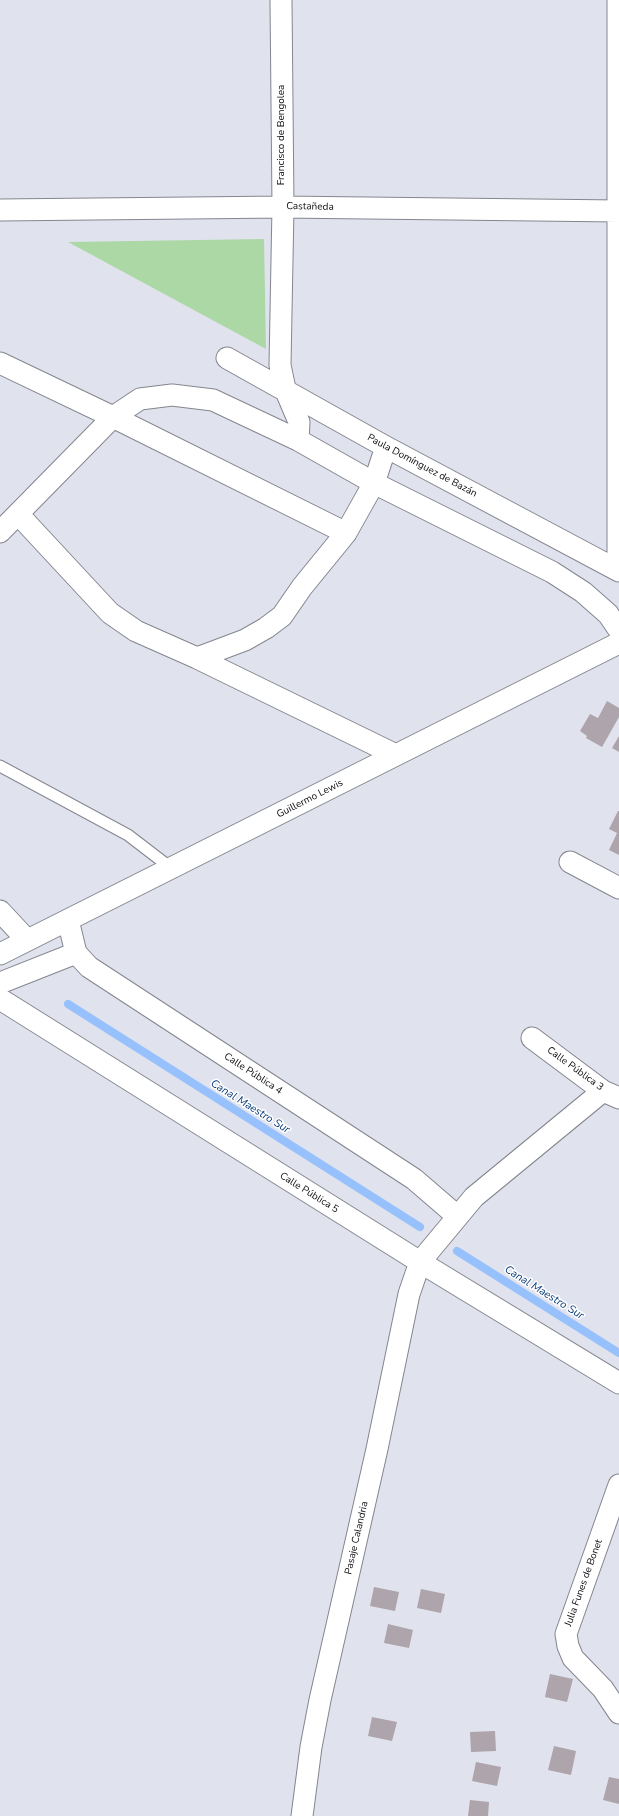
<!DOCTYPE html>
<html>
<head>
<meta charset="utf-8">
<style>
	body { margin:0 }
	canvas { display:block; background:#e0e2ed }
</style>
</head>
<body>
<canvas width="619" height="1816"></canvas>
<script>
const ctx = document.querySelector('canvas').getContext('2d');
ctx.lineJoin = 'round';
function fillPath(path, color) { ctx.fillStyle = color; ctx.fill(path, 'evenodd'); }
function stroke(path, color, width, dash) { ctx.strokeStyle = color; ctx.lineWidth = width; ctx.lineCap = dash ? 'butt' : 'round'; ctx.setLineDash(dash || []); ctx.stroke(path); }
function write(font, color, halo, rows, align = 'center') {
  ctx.font = font + ' "Nunito Sans",sans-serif'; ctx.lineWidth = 3; ctx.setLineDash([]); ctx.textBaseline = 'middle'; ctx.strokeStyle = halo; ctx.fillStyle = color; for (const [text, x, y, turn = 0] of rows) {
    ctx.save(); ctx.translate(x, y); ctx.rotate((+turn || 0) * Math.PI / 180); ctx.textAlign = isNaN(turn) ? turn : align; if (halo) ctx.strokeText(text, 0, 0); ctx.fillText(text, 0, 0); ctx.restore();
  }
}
fillPath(new Path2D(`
	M264 239 266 349 68 242Z`), '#acd8a5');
stroke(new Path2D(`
	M68 1004 420 1227
	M457 1251 619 1353`), '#97c1fc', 8);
fillPath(new Path2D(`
	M607 701 619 708V717L602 747 586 738 587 736 580 731 590 714 598 718Z
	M619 736V752L612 748Z
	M618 811H619V855L609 850 617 833 609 829Z
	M374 1587 399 1592 395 1611 370 1606Z
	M421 1589 445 1594 441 1613 417 1608Z
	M388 1624 413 1630 409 1648 384 1643Z
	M550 1674 573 1679 567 1702 545 1697Z
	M372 1717 397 1722 392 1741 368 1736Z
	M495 1731 496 1751 471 1752 470 1732Z
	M554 1746 576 1751 571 1775 548 1770Z
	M476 1762 501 1767 497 1786 472 1781Z
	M609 1777 619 1779V1804L603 1800Z
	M470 1800 489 1802 488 1816H468Z`), '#aea4ab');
const service = new Path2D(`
	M0 766 128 835 171 868`);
const minor = new Path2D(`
	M281 0 283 207 280 365 285 389 299 422 298 440
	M618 0V570
	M0 210 283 207 619 211
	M227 358 386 447 619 571
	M0 363 113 417 346 533
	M18 514 110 613 136 631 197 658 396 755
	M0 532 113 417 140 399 172 395 213 400 298 440 374 483 552 572 583 592 608 614 619 630
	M197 658 245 640 266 628 282 616 302 587 346 533 374 483 386 447
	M570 862 619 888
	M0 911 27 940
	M68 920 76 953 89 967 414 1179 457 1216
	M0 954 619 643
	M0 983 76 953
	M0 999 420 1262 619 1383
	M532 1038 603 1091 619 1098
	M619 1485 566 1634 568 1646 573 1658 603 1689 619 1713
	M302 1816 311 1747 320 1700 377 1449 409 1294 420 1262 474 1197 603 1091`);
stroke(service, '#84868f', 13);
stroke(minor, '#84868f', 23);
stroke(service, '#fff', 11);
stroke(minor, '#fff', 21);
write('10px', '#0c0c10', '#fff', [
	["Francisco de Bengolea",282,135,-90],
	["Castañeda",310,207,1],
	["Paula Domínguez de Bazán",422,466,28],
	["Guillermo Lewis",310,799,-27],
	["Calle Pública 3",575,1069,36],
	["Calle Pública 4",253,1074,33],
	["Calle Pública 5",309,1193,32],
	["Pasaje Calandria",357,1538,-77],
	["Julia Funes de Bonet",584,1583,-70]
]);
write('italic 11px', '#083c7b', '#fff', [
	["Canal Maestro Sur",250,1107,32],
	["Canal Maestro Sur",544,1293,32]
]);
</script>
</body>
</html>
